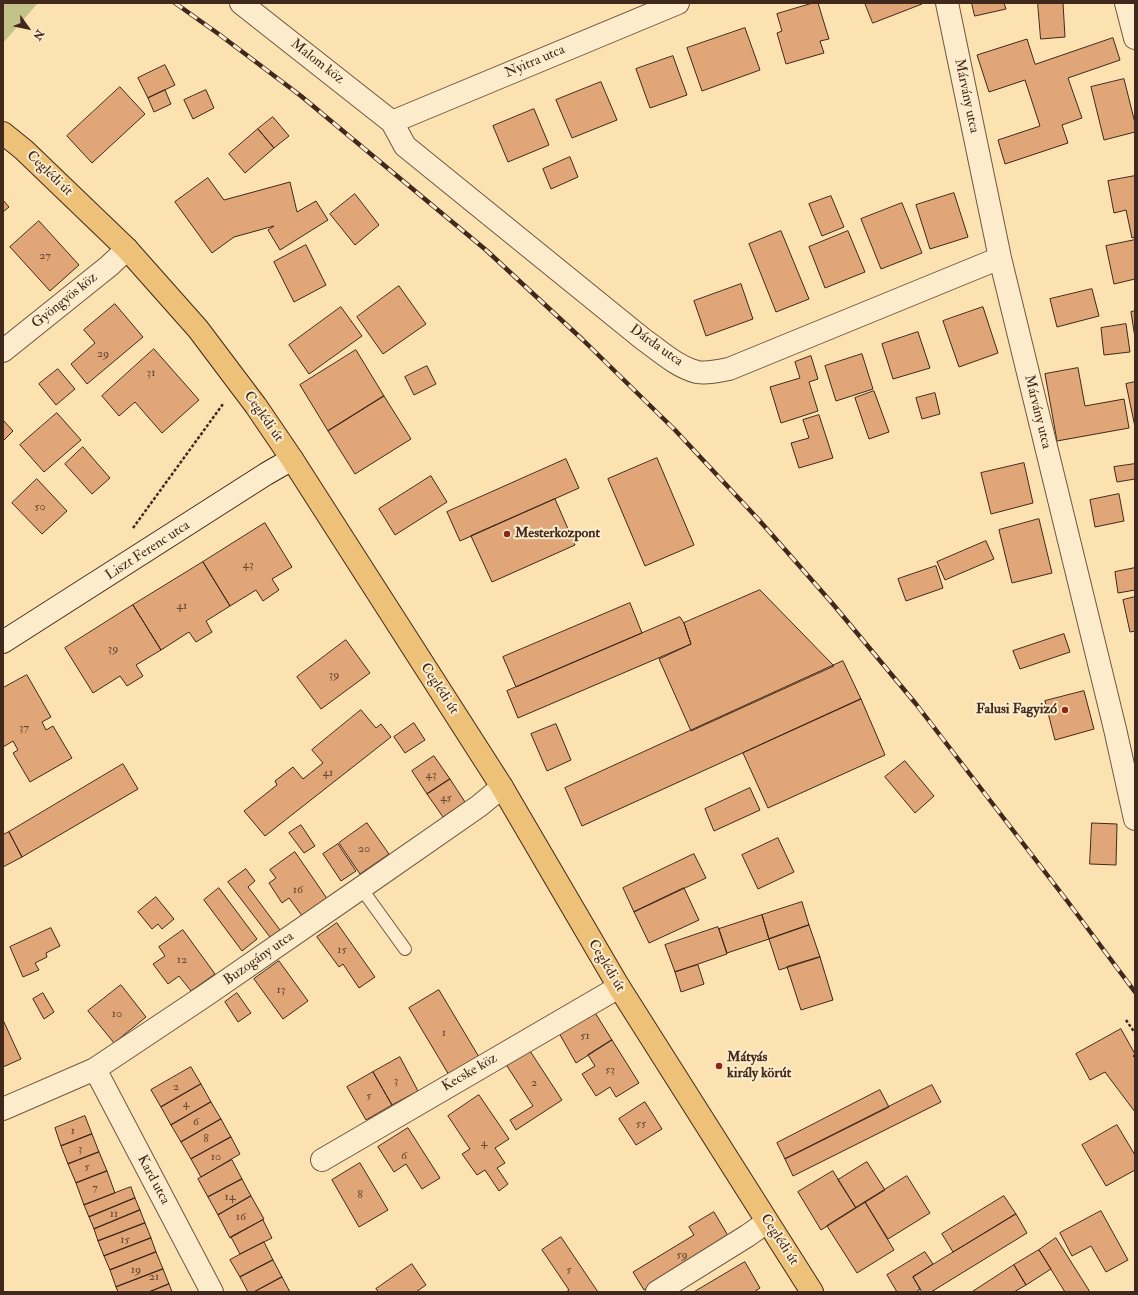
<!DOCTYPE html>
<html>
<head>
<meta charset="utf-8">
<style>
	body { margin:0 }
	#map { position:relative; width:1138px; height:1295px; overflow:hidden; background:#fce2b1; font-family:"IM FELL Double Pica",serif }
	canvas { display:block }
	.frame { position:absolute; inset:0; border:4px solid #40281c; pointer-events:none }
	.north { position:absolute; left:8px; top:8px; width:40px; height:40px; -webkit-text-stroke:3px #fdeccc; paint-order:stroke; rotate:123deg; font-size:11px; font-weight:700; line-height:16px; text-align:center; color:#40281c }
	.north::after { content:''; display:block; margin:auto; width:14px; height:18px; background:#40281c; clip-path:polygon(50% 0,100% 100%,50% 72%,0 100%) }
</style>
</head>
<body>
<div id="map">
<canvas width="1138" height="1295"></canvas>
<div class="frame"></div>
<div class="north">N</div>
</div>
<script>
const ctx = document.querySelector('canvas').getContext('2d');
ctx.lineJoin = 'round';
function fillPath(path, color) { ctx.fillStyle = color; ctx.fill(path, 'evenodd'); }
function stroke(path, color, width, dash) { ctx.strokeStyle = color; ctx.lineWidth = width; ctx.lineCap = dash ? 'butt' : 'round'; ctx.setLineDash(dash || []); ctx.stroke(path); }
function write(font, color, halo, rows, align = 'center') {
  ctx.font = font + ' "IM FELL Double Pica",serif'; ctx.lineWidth = 4; ctx.setLineDash([]); ctx.textBaseline = 'middle'; ctx.strokeStyle = halo; ctx.fillStyle = color; for (const [text, x, y, turn = 0] of rows) {
    ctx.save(); ctx.translate(x, y); ctx.rotate((+turn || 0) * Math.PI / 180); ctx.textAlign = isNaN(turn) ? turn : align; if (halo) ctx.strokeText(text, 0, 0); ctx.fillText(text, 0, 0); ctx.restore();
  }
}
fillPath(new Path2D(`
	M3 3H38L3 43Z`), '#c2c289');
const building = new Path2D(`
	M813 3H818L829 39 820 41 824 53 786 64 777 33 782 31 777 14Z
	M865 3H921L922 4 873 23Z
	M972 3H1004L1006 9 975 16Z
	M1038 3H1063L1065 37 1041 39Z
	M745 28 760 70 702 91 687 48Z
	M1113 38 1120 60 1068 78 1082 118 1062 125 1068 143 1005 164 998 140 1040 126 1025 80 989 92 977 55 1027 39 1035 64Z
	M673 56 687 95 650 108 636 69Z
	M165 65 175 85 148 98 138 78Z
	M1124 79 1135 123V132L1104 140 1091 87Z
	M601 82 617 120 572 138 556 100Z
	M120 87 145 114 92 163 67 136Z
	M165 90 171 104 154 112 148 98Z
	M206 90 214 108 193 119 184 100Z
	M534 109 549 145 508 162 493 126Z
	M273 117 289 136 274 148 258 129Z
	M258 129 274 148 245 173 229 154Z
	M570 157 578 177 551 189 543 169Z
	M1135 176V237L1132 238 1126 210 1114 213 1108 181Z
	M208 178 224 200 290 182 297 212 316 201 328 220 280 250 268 230 274 226 234 237 212 253 175 202Z
	M954 193 968 237 930 249 916 205Z
	M355 194 379 225 355 245 330 214Z
	M831 196 844 227 822 236 809 204Z
	M3 200 9 207 3 212Z
	M902 203 922 253 881 269 861 219Z
	M39 221 79 265 50 291 10 247Z
	M781 231 809 299 776 312 749 244Z
	M848 231 865 272 825 288 809 247Z
	M1135 240V279L1114 284 1106 246Z
	M306 245 326 285 294 302 274 262Z
	M741 284 753 319 706 336 694 301Z
	M399 286 426 324 383 354 357 317Z
	M1092 289 1099 316 1057 327 1050 299Z
	M115 304 143 337 87 384 71 364 95 343 84 330Z
	M341 307 362 336 309 374 289 345Z
	M983 307 998 353 959 367 943 321Z
	M1135 311V338L1131 312Z
	M1126 324 1130 352 1104 355 1101 328Z
	M918 332 930 368 893 379 882 344Z
	M154 349 199 400 162 433 135 402 119 416 102 396Z
	M356 350 384 396 328 431 300 385Z
	M862 354 873 389 836 401 825 366Z
	M811 356 818 379 809 382 818 411 781 423 770 387 800 378 795 362Z
	M427 366 436 384 414 395 405 377Z
	M1078 368 1085 406 1124 399 1129 428 1057 441 1045 374Z
	M58 369 75 389 56 405 39 384Z
	M1135 382V427L1126 384Z
	M874 391 889 432 869 439 855 398Z
	M935 393 940 414 922 419 916 398Z
	M384 396 411 439 355 474 328 431Z
	M57 413 81 440 44 472 20 445Z
	M819 415 833 458 799 468 791 443 809 438 803 420Z
	M3 420 13 431 3 441Z
	M83 447 110 478 92 494 65 464Z
	M657 458 694 545 645 566 608 479Z
	M566 459 579 488 460 541 447 512Z
	M1024 463 1033 503 991 514 981 473Z
	M1135 464V479L1117 482 1114 467Z
	M431 476 447 502 395 535 379 509Z
	M37 479 67 511 42 534 12 503Z
	M1119 494 1124 521 1095 527 1090 500Z
	M555 499 575 545 492 582 471 536Z
	M1039 519 1052 573 1012 583 999 530Z
	M265 523 292 567 272 579 279 590 263 601 256 590 230 606 203 562Z
	M986 541 994 559 945 580 937 562Z
	M203 562 230 606 206 621 212 632 196 642 189 632 161 650 133 605Z
	M936 566 943 588 906 601 898 579Z
	M1135 568V590L1118 593 1115 572Z
	M760 590 834 666 691 731 659 659 691 644 684 623Z
	M1135 597V631L1130 632 1123 600Z
	M630 603 642 633 516 687 503 657Z
	M133 605 161 650 136 665 143 676 127 686 120 676 93 693 65 648Z
	M680 617 684 623 691 644 518 718 507 691Z
	M1064 634 1070 652 1020 669 1013 651Z
	M346 640 370 673 321 709 297 677Z
	M843 661 861 699 582 826 565 788Z
	M27 675 51 717 42 722 46 730 53 726 72 758 30 782 13 753 18 750 13 741 3 747V688Z
	M1084 691 1094 729 1055 740 1045 701Z
	M861 699 885 755 768 808 743 753Z
	M361 710 376 728 381 724 391 737 265 836 244 811 277 785 275 781 293 767 303 779 323 763 312 750Z
	M414 723 425 740 405 753 394 737Z
	M556 724 571 760 547 771 531 734Z
	M434 756 450 779 427 794 412 771Z
	M905 761 934 796 915 813 885 777Z
	M123 764 138 789 22 857 9 832Z
	M450 779 465 802 443 817 427 794Z
	M750 788 760 810 714 831 705 809Z
	M367 823 389 854 360 874 339 843Z
	M1092 823 1117 824 1116 865 1090 864Z
	M301 825 315 846 304 853 289 833Z
	M9 832 22 857 3 867V835Z
	M778 838 794 872 758 889 742 855Z
	M338 844 356 871 341 881 323 854Z
	M295 852 328 900 303 917 289 898 282 903 269 883 276 878 270 870Z
	M694 854 706 878 634 912 623 888Z
	M246 869 255 881 248 887 280 930 270 937 228 882Z
	M219 888 257 939 242 951 204 900Z
	M684 888 699 920 649 943 634 912Z
	M156 897 174 919 162 929 158 924 152 929 138 912Z
	M802 902 809 925 769 939 762 915Z
	M762 915 769 939 727 953 719 929Z
	M337 923 375 977 359 988 343 964 339 967 317 937Z
	M809 925 820 957 779 970 769 939Z
	M718 927 727 954 675 972 665 945Z
	M51 928 60 946 46 953 47 957 35 963 39 970 23 977 10 947Z
	M183 930 215 974 191 991 179 976 168 984 153 964 165 956 159 947Z
	M820 957 833 1000 801 1010 787 967Z
	M279 961 308 1001 283 1019 254 979Z
	M698 965 704 984 681 992 675 972Z
	M121 985 146 1017 114 1043 88 1011Z
	M439 990 479 1057 449 1075 409 1008Z
	M43 993 54 1012 44 1019 33 999Z
	M237 993 251 1013 238 1022 225 1002Z
	M594 1011 612 1040 576 1063 559 1033Z
	M3 1020 21 1059 3 1067Z
	M1121 1029 1135 1054 1133 1056 1135 1058V1112L1105 1072 1090 1080 1076 1054Z
	M612 1040 639 1083 616 1097 610 1087 596 1096 582 1074 595 1066 588 1055Z
	M530 1051 562 1100 516 1130 510 1120 533 1106 507 1066Z
	M400 1057 418 1091 392 1105 373 1072Z
	M191 1067 201 1084 161 1107 151 1090Z
	M373 1072 392 1105 366 1120 347 1087Z
	M201 1084 211 1102 171 1125 161 1107Z
	M932 1085 941 1102 793 1176 785 1159Z
	M880 1090 889 1107 785 1159 777 1143Z
	M479 1095 509 1139 495 1148 505 1163 497 1168 508 1184 499 1191 485 1170 477 1175 462 1154 470 1149 448 1116Z
	M211 1102 221 1119 181 1142 171 1125Z
	M645 1102 662 1129 636 1145 619 1119Z
	M85 1116 92 1134 61 1146 55 1128Z
	M221 1119 231 1137 191 1159 181 1142Z
	M1117 1125 1135 1155V1170L1106 1186 1082 1145Z
	M408 1128 440 1178 422 1189 406 1164 394 1172 378 1147Z
	M92 1134 99 1152 68 1164 61 1146Z
	M231 1137 240 1154 201 1177 191 1159Z
	M99 1152 107 1171 76 1183 68 1164Z
	M232 1160 242 1179 208 1197 198 1179Z
	M867 1162 885 1190 856 1208 838 1180Z
	M360 1163 388 1210 359 1227 332 1180Z
	M107 1171 115 1193 84 1205 76 1183Z
	M833 1171 856 1208 821 1230 798 1192Z
	M907 1176 930 1213 888 1239 865 1202Z
	M242 1179 251 1196 218 1215 208 1197Z
	M131 1187 135 1198 89 1217 84 1205Z
	M251 1196 264 1219 230 1238 218 1215Z
	M1004 1196 1016 1214 953 1252 942 1234Z
	M135 1198 140 1210 94 1229 89 1217Z
	M865 1202 894 1250 857 1273 827 1226Z
	M140 1210 145 1223 98 1241 94 1229Z
	M1101 1211 1128 1260 1106 1272 1091 1246 1072 1256 1060 1233Z
	M714 1212 730 1239 644 1290 633 1272 694 1235 689 1227Z
	M1016 1214 1027 1233 931 1292H922L913 1277Z
	M263 1220 272 1238 240 1254 231 1237Z
	M145 1223 151 1238 104 1256 98 1241Z
	M561 1237 598 1292H566L569 1290 542 1250Z
	M151 1238 156 1252 110 1270 104 1256Z
	M1056 1238 1090 1292H1065L1039 1250Z
	M264 1242 273 1260 240 1277 230 1260Z
	M1039 1250 1051 1269 1026 1285 1014 1265Z
	M156 1252 163 1269 116 1287 110 1270Z
	M925 1252 933 1264 913 1277 920 1289 916 1292H897L887 1275Z
	M273 1260 282 1277 254 1292H248L240 1277Z
	M745 1262 760 1288 754 1292H694Z
	M412 1264 426 1285 416 1292H379L376 1289Z
	M1014 1265 1026 1285 1014 1292H972Z
	M163 1269 169 1284 149 1292H118L116 1287Z
	M282 1277 290 1292H254Z
	M169 1284 172 1292H149Z`);
fillPath(building, '#e0a677');
stroke(building, '#40281c', 1);
const lane = new Path2D(`
	M361 888 405 949`);
const street = new Path2D(`
	M241 3 392 122 405 146 643 339C660 351 677 367 697 372 708 374 719 371 729 369L1000 258
	M947 3 1000 258 1115 729 1135 819
	M1126 3 1135 38
	M392 122 678 3
	M3 351 109 266 127 249
	M95 1069 212 1292
	M3 1109 95 1069 206 995 361 888 479 806 502 787
	M322 1160 619 987
	M657 1292 747 1236 767 1222`);
const secondary = new Path2D(`
	M3 642 266 474 292 459`);
const primary = new Path2D(`
	M3 133 24 150 127 249 198 329 256 406 292 459 502 787 619 987 812 1292`);
stroke(lane, '#6f5641', 14);
stroke(street, '#6f5641', 24);
stroke(secondary, '#40281c', 24);
stroke(primary, '#40281c', 24);
stroke(new Path2D(`
	M133 528 223 404
	M1126 1020 1135 1033`), '#40281c', 2.5, [3, 2]);
stroke(lane, '#fdeccc', 12);
stroke(street, '#fdeccc', 22);
stroke(secondary, '#fdeccc', 22);
stroke(primary, '#eec178', 22);
const rail = new Path2D(`
	M175 3 220 35 301 96 486 250 583 340 675 430 759 520 832 603 916 704 1068 902 1135 992`);
stroke(rail, '#40281c', 4.5);
stroke(rail, '#fdeccc', 3, [9]);
for (const [x, y, r, color] of [
	[507,534,4,"#8f2418"],
	[1065,710,4,"#8f2418"],
	[719,1066,4,"#8f2418"]
]) { const dot = new Path2D(); dot.arc(x, y, r, 0, 2 * Math.PI); ctx.fillStyle = color; ctx.fill(dot); stroke(dot, '#fdeccc', 1.5); }
write('12px', '#684833', null, [
	["27",45,256],
	["29",103,354],
	["31",151,373],
	["50",40,507],
	["43",248,565],
	["41",182,606],
	["39",113,649],
	["39",334,675],
	["37",24,728],
	["41",328,773],
	["43",431,775],
	["45",446,798],
	["20",364,849],
	["16",298,890],
	["15",342,950],
	["12",182,960],
	["13",281,990],
	["10",117,1014],
	["1",444,1033],
	["51",585,1036],
	["53",610,1070],
	["3",396,1081],
	["2",534,1083],
	["2",176,1087],
	["5",369,1096],
	["4",186,1104],
	["6",196,1122],
	["55",641,1124],
	["1",73,1131],
	["8",206,1139],
	["4",484,1143],
	["3",80,1149],
	["6",404,1156],
	["10",216,1157],
	["5",87,1167],
	["7",95,1188],
	["8",360,1195],
	["14",230,1197],
	["11",114,1214],
	["16",241,1217],
	["15",125,1240],
	["59",682,1255],
	["19",136,1270],
	["5",569,1270],
	["21",154,1277]
]);
write('14px', '#40281c', '#fdeccc', [
	["Malom köz",317,62,38],
	["Nyitra utca",535,62,-23],
	["Márvány utca",966,96,78],
	["Ceglédi út",49,174,44],
	["Gyöngyös köz",65,301,-39],
	["Dárda utca",656,346,35],
	["Márvány utca",1037,412,76],
	["Ceglédi út",263,417,55],
	["Liszt Ferenc utca",148,551,-33],
	["Ceglédi út",439,689,57],
	["Buzogány utca",259,959,-35],
	["Ceglédi út",606,966,59],
	["Kecske köz",470,1073,-30],
	["Kard utca",153,1180,62],
	["Ceglédi út",779,1240,57]
]);
write('bold 14px', '#40281c', '#fdeccc', [
	["Mesterkozpont",515,534],
	["Falusi Fagyizó",1057,710,"right"],
	["Mátyás",727,1058],
	["király körút",727,1074]
], 'left');
</script>
</body>
</html>
